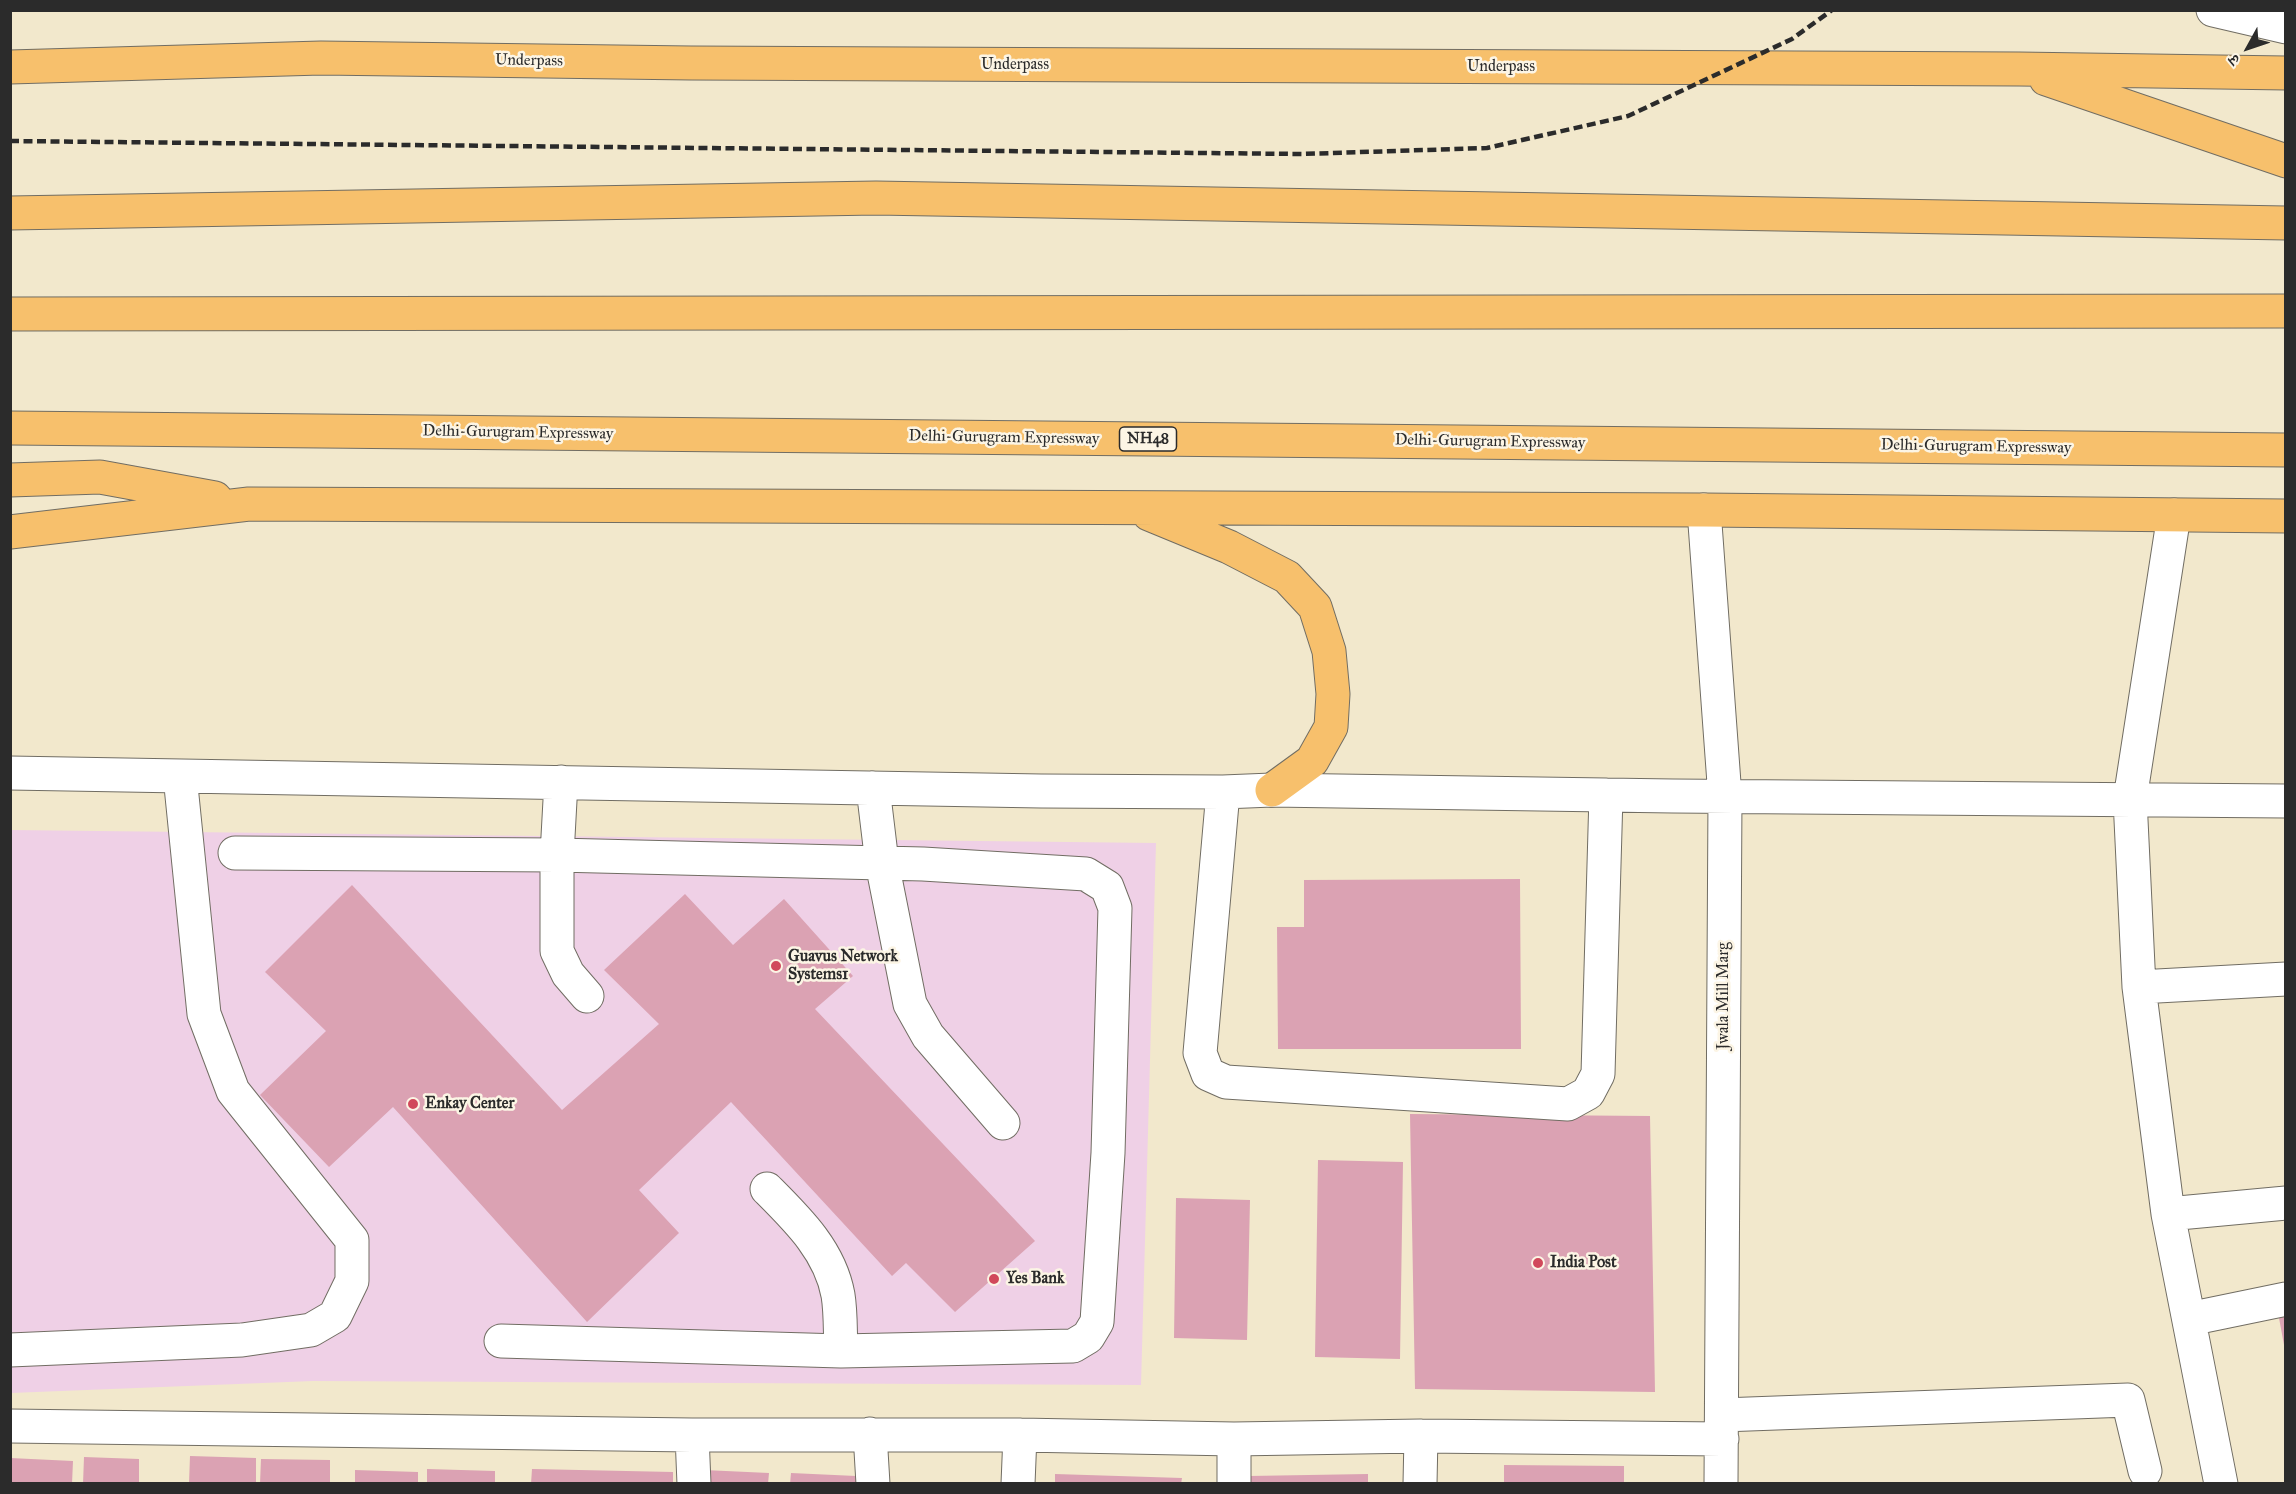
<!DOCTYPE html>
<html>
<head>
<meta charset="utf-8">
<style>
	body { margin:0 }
	#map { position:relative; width:2296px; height:1494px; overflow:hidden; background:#f2e8cc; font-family:"IM FELL Great Primer","Noto Serif Devanagari",serif }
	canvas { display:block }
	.frame { position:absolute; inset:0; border:12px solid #2b2b2b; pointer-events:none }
	.north { position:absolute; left:2218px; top:18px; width:60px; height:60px; -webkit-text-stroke:4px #fcf5e5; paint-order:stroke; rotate:230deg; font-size:16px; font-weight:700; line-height:24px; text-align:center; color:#2b2b2b }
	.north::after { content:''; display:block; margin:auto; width:21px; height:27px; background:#2b2b2b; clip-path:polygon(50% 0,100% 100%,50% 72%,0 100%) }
</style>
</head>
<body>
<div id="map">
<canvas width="2296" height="1494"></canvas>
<div class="frame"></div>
<div class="north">उ</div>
</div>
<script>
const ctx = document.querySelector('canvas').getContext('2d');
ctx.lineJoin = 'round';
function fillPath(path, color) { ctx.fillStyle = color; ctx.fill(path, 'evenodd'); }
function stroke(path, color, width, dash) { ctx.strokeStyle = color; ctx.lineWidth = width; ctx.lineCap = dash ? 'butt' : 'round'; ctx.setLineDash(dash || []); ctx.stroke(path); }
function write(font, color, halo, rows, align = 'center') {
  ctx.font = font + ' "IM FELL Great Primer",serif'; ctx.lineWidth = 5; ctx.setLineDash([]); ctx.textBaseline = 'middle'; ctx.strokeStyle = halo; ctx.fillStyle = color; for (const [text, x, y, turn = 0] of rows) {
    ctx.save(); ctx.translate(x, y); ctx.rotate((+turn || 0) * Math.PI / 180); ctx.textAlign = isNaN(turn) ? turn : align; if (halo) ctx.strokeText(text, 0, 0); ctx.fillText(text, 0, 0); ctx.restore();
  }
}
fillPath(new Path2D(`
	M10 830 1156 843 1141 1385 313 1381 11 1393Z`), '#efd0e6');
fillPath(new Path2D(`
	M1520 879 1521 1049H1278L1277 927H1304V880Z
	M352 885 562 1110 659 1024 604 970 685 894 733 945 784 899 853 976 815 1009 1035 1241 955 1312 906 1263 892 1276 731 1102 639 1190 679 1233 587 1322 393 1107 329 1167 260 1095 326 1031 265 972Z
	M1410 1114 1650 1116 1655 1392 1415 1389Z
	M1318 1160 1403 1162 1400 1359 1315 1357Z
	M1176 1198 1250 1200 1247 1340 1174 1338Z
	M2286 1316V1345H2284L2279 1318Z
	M190 1456 256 1458V1484H189Z
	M84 1457 139 1459V1484H83Z
	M10 1458 73 1461 72 1484H10Z
	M261 1459 330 1460V1484H260Z
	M1504 1465 1624 1466V1484H1504Z
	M427 1469 495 1471V1484H427Z
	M532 1469 673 1472V1484H531Z
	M355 1470 418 1472V1484H355Z
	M704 1470 769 1473 768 1484H703Z
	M791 1473 856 1476V1484H790Z
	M1055 1474 1182 1478 1181 1484H1055Z
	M1368 1474V1484H1249V1476Z`), '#dba2b3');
const minor = new Path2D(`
	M2213 10 2286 27
	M1704 510 1725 797 1721 1484
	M2174 515 2130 799 2139 987 2168 1214 2221 1484
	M10 773 1041 791 1223 792 1272 790 1673 796 2286 801
	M873 788 882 863 910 1004 928 1036 1003 1123
	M1223 792 1200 1053 1208 1074 1226 1082 1568 1104 1588 1093 1598 1074 1606 795
	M235 853 557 855V951L568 974 587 996
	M2139 987 2286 979
	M767 1189C798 1220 830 1251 838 1295 841 1313 840 1333 841 1351
	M2168 1214 2286 1203
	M2189 1319 2286 1299
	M501 1341 841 1351 1073 1346 1088 1337 1097 1322 1108 1153 1115 908 1107 887 1086 874 923 864 557 855 561 782
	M10 1350 242 1340 311 1330 335 1316 352 1281V1240L233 1091 204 1014 180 776
	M1722 1415 2128 1400 2145 1471
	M10 1426 692 1435H1020L1234 1439 1421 1436 1722 1439
	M870 1434 873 1484
	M692 1435 694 1484
	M1018 1484 1020 1435
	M1234 1484V1439
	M1420 1484 1421 1436`);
const major = new Path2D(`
	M10 67 321 58 691 63 2019 69 2286 73
	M2046 79 2286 161
	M10 213 876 198 2286 223
	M10 480 100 477 215 498
	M1149 514 1229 547 1287 577 1315 607 1329 651 1333 694 1331 727 1312 761 1272 790
	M10 532 249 504 1704 510 2286 516`);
const highway = new Path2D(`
	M10 314 2286 311
	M10 428 2286 450`);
stroke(minor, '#716d63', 35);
stroke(major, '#716d63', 35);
stroke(highway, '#716d63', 35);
stroke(minor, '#fff', 33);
stroke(major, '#f7c06c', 33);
stroke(highway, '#f7c06c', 33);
stroke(new Path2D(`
	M10 141 1302 154 1487 148 1628 116 1792 39 1832 10`), '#2b2b2b', 4.5, [9, 4.5]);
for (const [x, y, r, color] of [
	[776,966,6,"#d1495b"],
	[413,1104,6,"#d1495b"],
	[1538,1263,6,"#d1495b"],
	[994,1279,6,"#d1495b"]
]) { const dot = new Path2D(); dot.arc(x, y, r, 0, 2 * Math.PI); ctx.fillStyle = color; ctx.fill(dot); stroke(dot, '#fcf5e5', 2); }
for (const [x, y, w] of [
	[1148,439,57]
]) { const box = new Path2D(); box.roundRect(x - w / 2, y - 12, w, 24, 4.5); ctx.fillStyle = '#fcf5e5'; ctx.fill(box); stroke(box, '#2b2b2b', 1.5); }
write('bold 15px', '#2b2b2b', null, [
	["NH48",1148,439]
]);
write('16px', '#2b2b2b', '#fcf5e5', [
	["Underpass",529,61,1],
	["Underpass",1015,65],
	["Underpass",1501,67],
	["Delhi-Gurugram Expressway",518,433,1],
	["Delhi-Gurugram Expressway",1004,438,1],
	["Delhi-Gurugram Expressway",1490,442,1],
	["Delhi-Gurugram Expressway",1976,447,1],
	["Jwala Mill Marg",1724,996,-90]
]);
write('bold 16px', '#2b2b2b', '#fcf5e5', [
	["Guavus Network",788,957],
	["Systems1",788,975],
	["Enkay Center",425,1104],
	["India Post",1550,1263],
	["Yes Bank",1006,1279]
], 'left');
</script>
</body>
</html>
